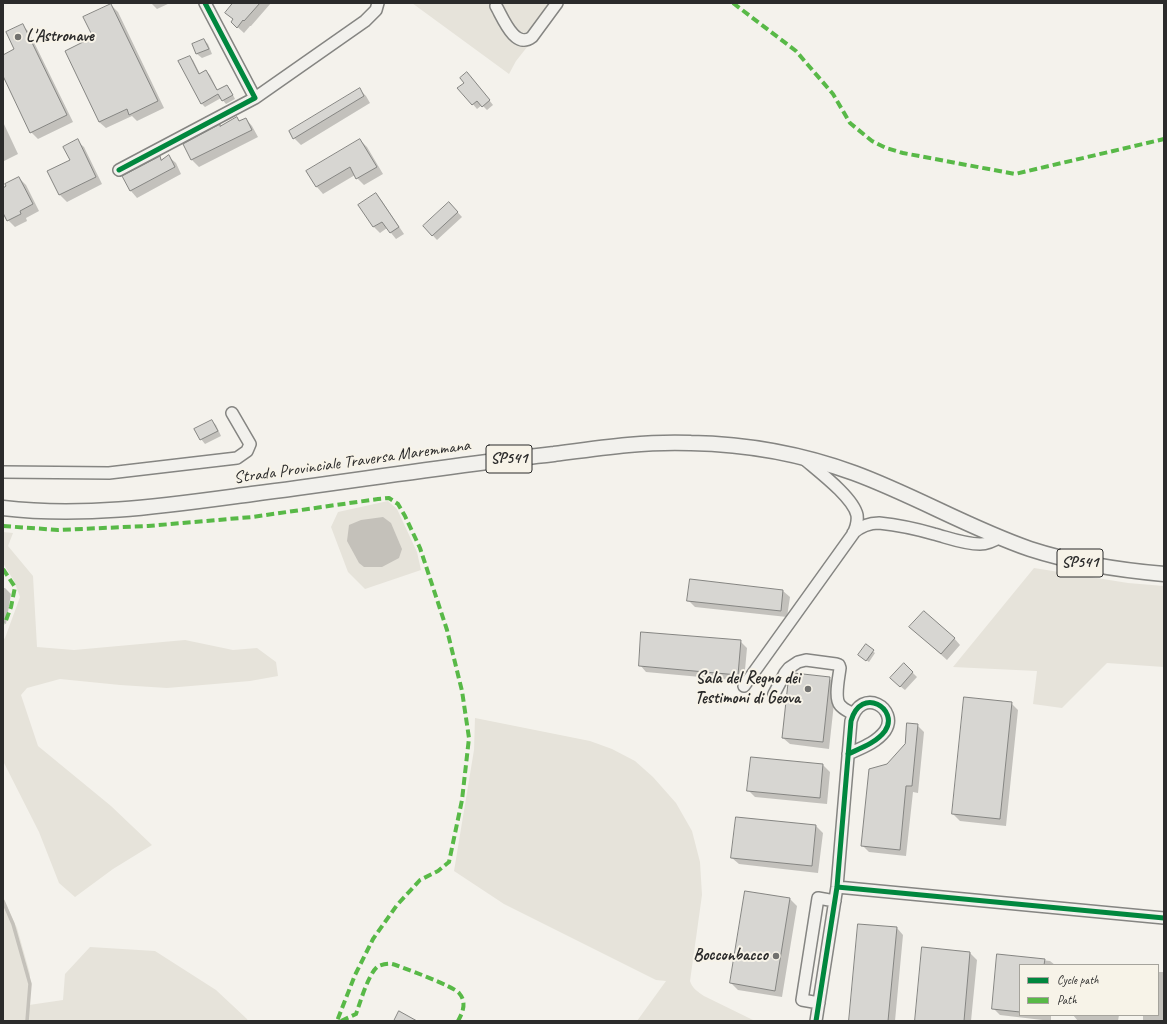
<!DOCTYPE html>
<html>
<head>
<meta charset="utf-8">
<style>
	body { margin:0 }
	#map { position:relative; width:1167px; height:1024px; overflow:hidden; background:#f4f2ec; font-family:Caveat,sans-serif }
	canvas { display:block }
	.frame { position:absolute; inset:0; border:4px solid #2b2b2b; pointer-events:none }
	.legend { position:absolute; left:1019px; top:964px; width:140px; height:52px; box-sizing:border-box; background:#f7f3e8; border:1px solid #a5a39c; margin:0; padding:5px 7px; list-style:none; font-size:12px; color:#2b2b2b }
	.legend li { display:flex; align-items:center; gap:8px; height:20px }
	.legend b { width:20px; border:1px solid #a5a39c }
</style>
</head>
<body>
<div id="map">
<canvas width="1167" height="1024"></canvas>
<div class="frame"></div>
<ul class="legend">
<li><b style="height:5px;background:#00873e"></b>Cycle path</li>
<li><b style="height:5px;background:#58b947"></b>Path</li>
</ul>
</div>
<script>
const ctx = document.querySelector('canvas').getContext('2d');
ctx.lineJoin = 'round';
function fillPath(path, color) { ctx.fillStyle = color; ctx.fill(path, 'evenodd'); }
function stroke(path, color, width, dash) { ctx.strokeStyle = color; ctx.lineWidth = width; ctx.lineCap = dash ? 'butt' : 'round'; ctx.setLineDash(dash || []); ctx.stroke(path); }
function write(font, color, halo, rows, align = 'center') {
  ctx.font = font + ' Caveat,sans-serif'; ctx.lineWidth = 4; ctx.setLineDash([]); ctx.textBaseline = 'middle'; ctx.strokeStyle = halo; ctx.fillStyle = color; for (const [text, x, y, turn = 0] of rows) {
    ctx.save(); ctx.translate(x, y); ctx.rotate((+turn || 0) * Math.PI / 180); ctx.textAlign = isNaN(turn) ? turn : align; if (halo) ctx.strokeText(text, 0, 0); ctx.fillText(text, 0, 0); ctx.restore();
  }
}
fillPath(new Path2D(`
	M412 3H562L516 61 509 74Z
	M388 501 397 509 417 552 421 570 365 589 348 572 331 527 338 512Z
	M3 532 13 533 8 546 33 576 37 647 74 650 185 640 233 650 257 648 276 662 278 676 250 681 167 688 120 685 60 679 27 688 21 695 38 746 111 806 152 845 113 869 75 897 59 883 39 832 3 761V640L5 638 20 597 14 581 3 563Z
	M1034 568 1128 583 1164 586V667L1107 663 1062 708 1033 704 1037 671 953 667Z
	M475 718 590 741 612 749 635 761 653 777 676 803 692 831 700 862 702 895 690 981C692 988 698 992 704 996L755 1021H637L666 981 656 980 504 904 454 871 474 750Z
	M3 898 17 928 30 974 29 1005 63 1000 65 974 90 947 155 951 216 990 247 1019 248 1021H3Z`), '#e6e3da');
fillPath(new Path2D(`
	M383 517 391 523 402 549 399 558 382 567H364L359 563 347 541 349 525 361 520Z`), '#c4c1ba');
fillPath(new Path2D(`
	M151 3H170L157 9Z
	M234 3H271L251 26H250L244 33 232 22 234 20Z
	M111 5 118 12 164 108 137 121 132 116 106 128 99 122 94 38Z
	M22 25 29 32 73 122 38 139 31 132 3 74V56L16 50Z
	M204 40 208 44 212 54 202 58 197 54 193 44Z
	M189 57 193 60 200 74 206 71 210 75 218 91 227 86 230 89 235 99 226 104 221 98 205 107 202 104 180 62Z
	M471 77 493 105 487 110 482 105 477 109 459 88Z
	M360 90 366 96 370 103 301 145 294 138Z
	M237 118 240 122 246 119 252 126 258 137 199 167 192 160 184 145 220 126 221 127Z
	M3 122 18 154 4 161 3 160Z
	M360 140 367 147 383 174 364 185 357 178 355 175 323 194 317 187 308 171Z
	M77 141 84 147 102 184 67 202 60 195 49 172 71 161Z
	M169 157 176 163 181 174 137 198 131 191 123 177 160 158 162 160Z
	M19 178 26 185 39 211 26 218 27 221 15 227 8 220 3 211V189Z
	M376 194 382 201 404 234 396 239 387 228 380 233 374 227 360 205Z
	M449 203 462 217 437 240 424 226Z
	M212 421 216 425 221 436 205 444 201 439Z
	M3 588H5L11 594 6 624 3 623Z
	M783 591 790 597 787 617 695 607 688 600Z
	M917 633 954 638 960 645 947 660Z
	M740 641 747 648 744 681 646 672 640 665Z
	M866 646 875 653 869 662 861 657Z
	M904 664 917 677 905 690 896 683Z
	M829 678 836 685 829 749 790 744 783 738Z
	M1011 703 1018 710 1006 826 960 821 953 814Z
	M917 725 924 732 918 793 913 792 906 856 869 852 862 845 888 764 906 744Z
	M823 765 830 772 827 804 755 797 748 790Z
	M816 826 823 833 818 873 739 864 732 858Z
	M745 892 790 899 797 906 782 997 738 990 731 983Z
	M897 928 903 935 895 1021H850Z
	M923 948 970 953 977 960 971 1021H916Z
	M998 955 1050 961 1055 965H1020V1015H1051V1021L1000 1015 993 1008Z
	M1158 972H1164V1021H1143V1015H1158Z
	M1073 1015H1119L1118 1021H1078Z`), '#0003');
stroke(new Path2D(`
	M3 901 13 924 30 984 27 1021`), '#c4c1ba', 3.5);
const building = new Path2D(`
	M233 3H260L244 21 243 20 237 28 231 22 233 19 225 13Z
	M111 4 158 101 129 115 127 109 99 122 65 51 93 37 83 17Z
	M23 24 67 115 30 133 3 76V55L14 49 6 32Z
	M204 39 209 49 196 54 192 44Z
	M190 56 199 74 206 70 217 90 227 85 233 95 222 101 218 94 201 104 178 61Z
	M467 72 490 100 482 107 477 101 472 105 457 88 464 83 460 78Z
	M360 88 364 96 293 139 289 131Z
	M237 117 239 121 246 118 252 130 191 160 183 144 220 124V126Z
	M78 139 96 177 59 195 47 171 70 160 63 147Z
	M360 139 377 167 356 179 350 167 316 187 306 171Z
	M169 155 175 167 130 191 122 176 160 156 161 160Z
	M19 177 33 204 20 211 21 214 7 221 3 213V188L6 186 5 184Z
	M376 193 399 227 390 233 382 222 373 227 358 205Z
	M449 202 458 212 432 236 423 226Z
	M212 420 218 431 200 440 194 429Z
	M690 579 783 590 781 611 687 601Z
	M924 611 955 638 941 654 909 627Z
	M641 632 741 640 738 675 639 666Z
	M866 644 874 650 866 661 858 655Z
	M904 663 913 672 900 687 890 678Z
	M794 673 830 677 823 742 782 738 788 683Z
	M964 697 1012 702 1000 819 952 814Z
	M907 723 918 724 912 786H906L900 850 861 846 869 769 887 764 905 744Z
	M751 757 823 764 820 798 747 791Z
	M736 817 816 825 812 866 731 858Z
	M745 891 790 898 775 991 730 983Z
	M858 924 897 927 888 1021H849Z
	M922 947 970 952 964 1021H915Z
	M997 954 1045 959 1044 965H1020V1012L992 1009Z
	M399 1011 417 1021H394Z`);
fillPath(building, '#d7d6d2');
stroke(building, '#858582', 1);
const minor = new Path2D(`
	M205 3 255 98
	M496 6C503 18 515 50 532 37L557 3
	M119 170 255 98 365 21 376 10 378 3
	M3 472 109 473 237 458 247 451 250 444 232 413
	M853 533C861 526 869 523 879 523 898 525 917 529 934 534 949 538 964 544 980 544 987 544 994 541 1000 537
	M744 686 853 534C856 528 858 522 857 515 853 497 818 471 803 458
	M774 694 785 673 789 668 798 662 806 660 836 664 839 665 840 668C839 677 834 698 840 705 843 709 848 711 853 714
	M837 887 1164 918
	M819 1003 802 1000 818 898 835 901
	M816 1021 837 887 851 721C861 685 900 709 885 731 876 743 861 748 848 754`);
const major = new Path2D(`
	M3 508C86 518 170 505 252 494 353 481 453 465 554 454 599 448 645 441 691 443 746 444 802 454 854 473 914 495 969 528 1030 549 1073 563 1118 570 1164 574`);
stroke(minor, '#858582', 14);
stroke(major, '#858582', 17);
stroke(minor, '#f2f1ed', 11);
stroke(major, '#f2f1ed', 14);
stroke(new Path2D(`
	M733 3 796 51 833 94 850 123 872 141 886 148 903 153 1015 174 1164 139
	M3 526 58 530 148 526 252 517 378 499 389 498 398 504 405 516 420 548 447 630 462 691 469 738 462 800 449 862 438 871 420 880 397 905 373 939 355 975 337 1021
	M3 569 15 587 11 607 5 623H3
	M341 1021 356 1014C360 1003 368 975 377 967 380 965 388 963 392 964 400 966 455 987 459 993 467 1002 463 1012 458 1021`), '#58b947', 4, [8, 4]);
stroke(new Path2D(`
	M119 170 255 98 205 3
	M837 887 1164 918
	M816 1021 837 887 851 721C861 685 900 709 885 731 876 743 861 748 848 754`), '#00873e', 5);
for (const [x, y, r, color] of [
	[18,37,4,"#71716f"],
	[808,689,4,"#71716f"],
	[776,956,4,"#71716f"]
]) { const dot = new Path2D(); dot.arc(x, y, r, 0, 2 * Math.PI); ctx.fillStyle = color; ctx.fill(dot); stroke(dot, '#f7f3e8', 1.5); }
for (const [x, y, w] of [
	[509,459,46],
	[1080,563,46]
]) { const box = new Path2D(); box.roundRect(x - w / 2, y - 14, w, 28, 3); ctx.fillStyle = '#f7f3e8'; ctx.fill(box); stroke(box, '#2b2b2b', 1); }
write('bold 16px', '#2b2b2b', null, [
	["SP541",509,459],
	["SP541",1080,563]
]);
write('bold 17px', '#2b2b2b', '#f7f3e8', [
	["L'Astronave",26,37,"left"],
	["Sala del Regno dei",800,679],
	["Testimoni di Geova",800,699],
	["Bocconbacco",768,956]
], 'right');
write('17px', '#2b2b2b', '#f7f3e8', [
	["Strada Provinciale Traversa Maremmana",352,462,-8]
]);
</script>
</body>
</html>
